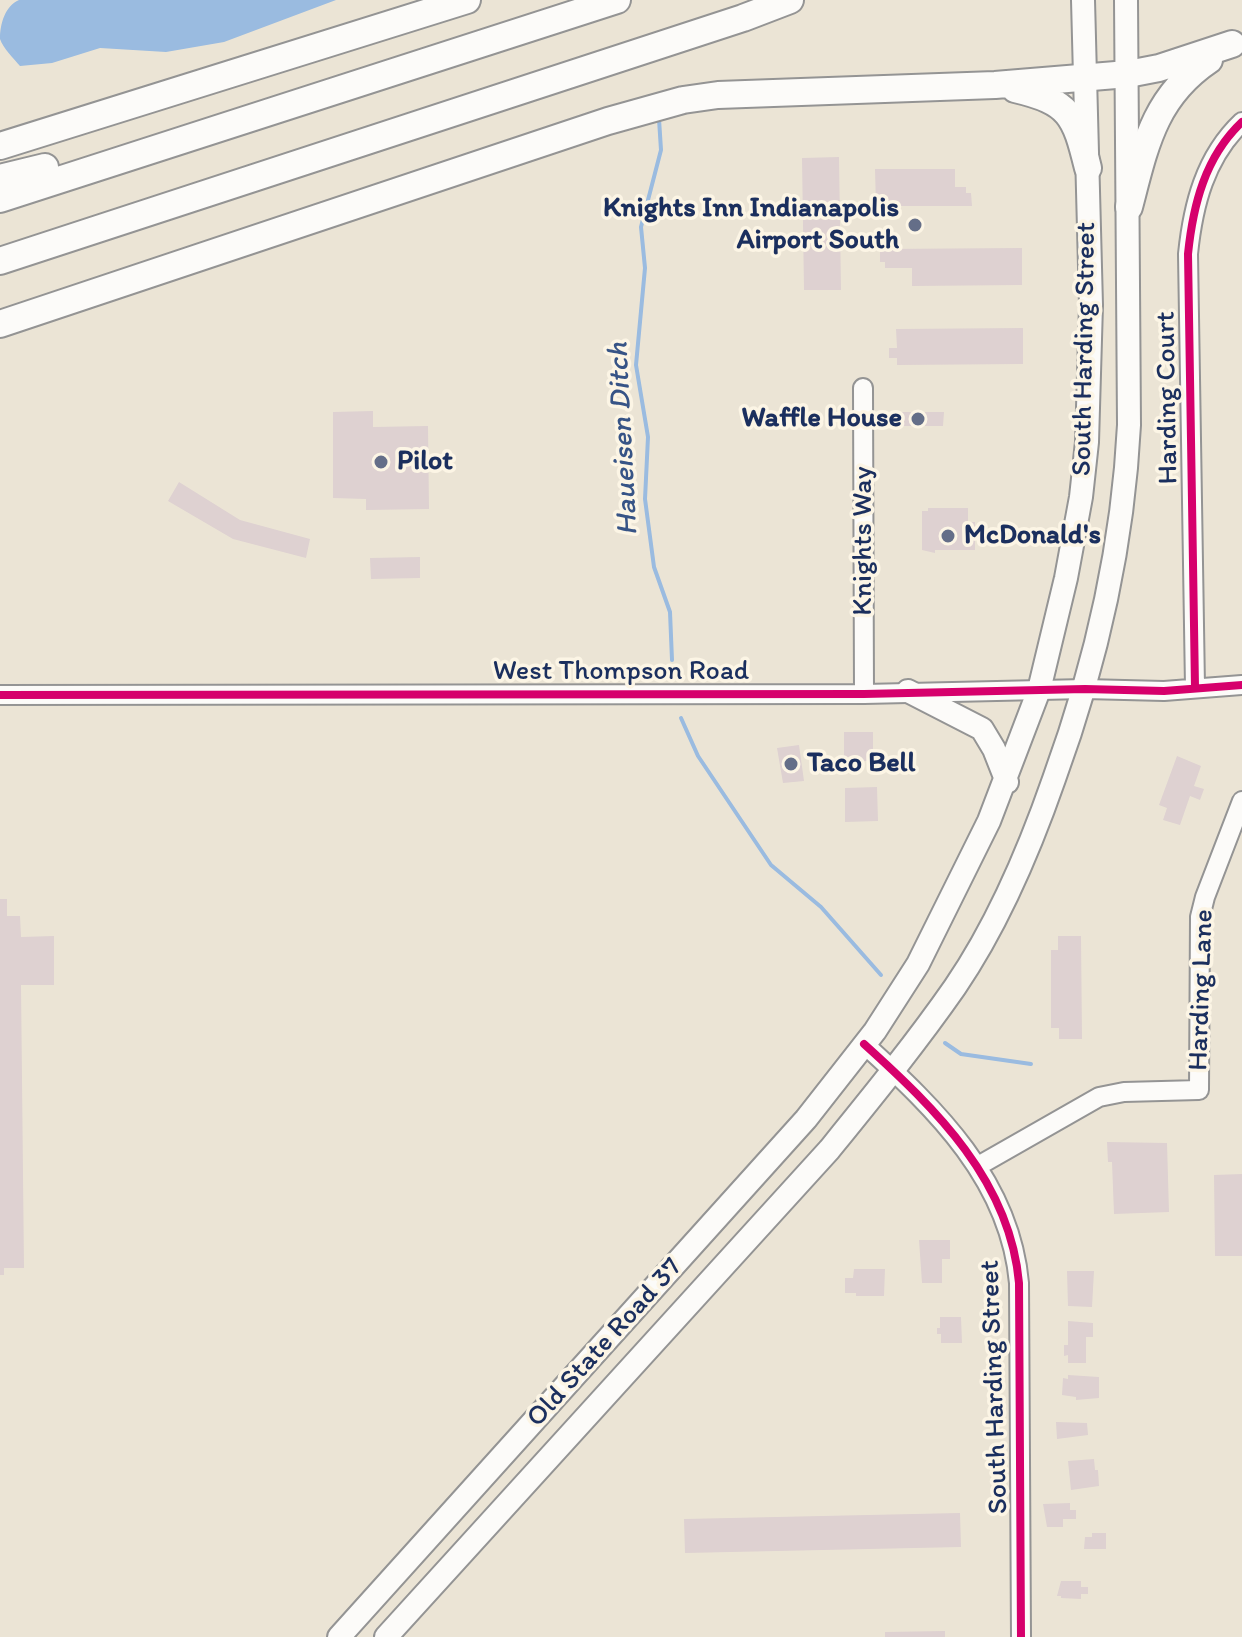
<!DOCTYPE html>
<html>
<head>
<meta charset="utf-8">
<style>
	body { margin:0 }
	canvas { display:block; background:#ebe4d5 }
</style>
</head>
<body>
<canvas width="1242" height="1637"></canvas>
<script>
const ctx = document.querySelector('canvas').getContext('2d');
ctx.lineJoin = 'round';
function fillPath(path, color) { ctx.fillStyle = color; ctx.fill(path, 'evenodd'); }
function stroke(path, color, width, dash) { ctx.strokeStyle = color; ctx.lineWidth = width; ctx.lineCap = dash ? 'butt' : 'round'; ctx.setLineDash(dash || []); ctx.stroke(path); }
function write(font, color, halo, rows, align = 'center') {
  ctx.font = font + ' Itim,sans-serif'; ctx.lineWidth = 7; ctx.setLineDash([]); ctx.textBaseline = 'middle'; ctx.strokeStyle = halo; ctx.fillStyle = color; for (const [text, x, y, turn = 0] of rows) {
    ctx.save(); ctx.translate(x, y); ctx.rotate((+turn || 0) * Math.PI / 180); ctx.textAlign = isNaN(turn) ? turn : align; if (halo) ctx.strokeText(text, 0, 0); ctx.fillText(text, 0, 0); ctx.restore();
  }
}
fillPath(new Path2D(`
	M19 0H336L224 42 166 52 100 48 52 63 20 66C14 59 3 48 0 39 0 24 5 6 19 0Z`), '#9abbe0');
stroke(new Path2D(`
	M659 119 661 150 641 227 645 268 636 365 648 437 645 499 654 567 670 612 672 660
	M681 718 698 756 771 865 821 907 881 975
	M945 1043 961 1054 1031 1064`), '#9abbe0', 4);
fillPath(new Path2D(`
	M839 157 841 290H804L802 158Z
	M875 169H955V187H966V193H971L972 206H876Z
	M1022 248V285L912 286V268H885V262H880V249Z
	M1023 328V364L897 365V358H889V348H897L896 329Z
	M373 411V427L428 426 429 509 366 510V499L333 498V412Z
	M893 412H944L943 426H893Z
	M179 482 240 520 310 539 306 558 233 539 168 501Z
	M928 508H968V522H975V550H935V553L922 550V511H928Z
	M420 557V578L371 579 370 558Z
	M844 732H873V761H844Z
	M799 745 804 781 783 783 777 748Z
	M1177 756 1201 766 1194 786 1204 789 1200 800 1190 796 1180 825 1163 820 1167 808 1159 805Z
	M877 787 878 821 845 822V788Z
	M0 899H7V916H20L21 937 54 936V985H21L24 1268H4V1275H0Z
	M1058 936H1081L1082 1039H1059V1028H1051V950H1058Z
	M1107 1142 1167 1143 1169 1212 1114 1214 1112 1162H1108Z
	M1242 1174V1256H1215L1214 1175Z
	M919 1240H950V1259H942V1283H922Z
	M854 1269H885L884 1296H856V1293H845V1278H853Z
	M1067 1271H1094L1092 1307 1068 1306Z
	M940 1317H961L962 1343H941V1334H937V1328H940Z
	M1068 1321 1093 1323V1337H1086V1363H1068V1355L1064 1356V1345H1068Z
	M1068 1375 1099 1377V1398L1076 1400V1397L1062 1395 1063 1378 1068 1379Z
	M1056 1422 1087 1423 1088 1435 1057 1439Z
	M1094 1459 1095 1470H1098L1099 1486 1071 1490 1068 1461Z
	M1070 1503V1510H1076V1519H1063V1527H1047L1043 1504Z
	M960 1513 961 1547 685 1553 684 1519Z
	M1092 1533H1106V1549H1084L1085 1537H1092Z
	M1061 1581H1081V1587H1088V1594H1081V1599L1061 1598V1596H1057Z
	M945 1631V1637H885V1632Z`), '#ded1d1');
const minor = new Path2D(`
	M863 388 864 694
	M1195 687 1188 254C1193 205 1205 157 1242 122
	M0 695 864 694 1085 689 1164 691 1242 685
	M864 1044C936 1109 1010 1181 1019 1283L1021 1637
	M978 1166 1099 1097 1124 1092 1199 1090 1200 917 1205 897 1242 801`);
const major = new Path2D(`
	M908 691 982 729 994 749 1007 782
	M339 1637 806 1119 875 1031 918 964 989 821 1039 690 1066 578 1081 497 1087 442 1091 305 1083 0
	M386 1637 829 1150C872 1097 916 1043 955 987 998 924 1029 851 1054 779 1096 664 1123 547 1129 425L1126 0`);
const highway = new Path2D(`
	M1015 89C1070 102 1075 115 1088 168
	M0 146 467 0
	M0 178 45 167
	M0 199 617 0
	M1129 207C1145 146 1154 97 1209 60
	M0 261 743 18 790 0
	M0 324 608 121 683 100 718 95 995 85 1128 74 1159 68 1232 44`);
stroke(minor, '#949494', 22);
stroke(major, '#949494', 26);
stroke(highway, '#949494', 30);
stroke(minor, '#fcfbf9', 18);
stroke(major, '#fcfbf9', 22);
stroke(highway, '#fcfbf9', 26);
stroke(new Path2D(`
	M1195 687 1188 254C1193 205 1205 157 1242 122
	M0 695 864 694 1085 689 1164 691 1242 685
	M864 1044C936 1109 1010 1181 1019 1283L1021 1637`), '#d6006c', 8);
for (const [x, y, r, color] of [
	[915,225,8,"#646e88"],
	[918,419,8,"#646e88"],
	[381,462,8,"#646e88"],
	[948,536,8,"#646e88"],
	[791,764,8,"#646e88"]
]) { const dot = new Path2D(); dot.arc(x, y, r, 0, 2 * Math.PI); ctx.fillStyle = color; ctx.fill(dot); stroke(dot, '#fcf5e5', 3); }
write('bold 28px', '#1b2f5e', '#fcf5e5', [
	["Knights Inn Indianapolis",899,209,"right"],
	["Airport South",899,241,"right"],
	["Waffle House",902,419,"right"],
	["Pilot",397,462],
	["McDonald's",964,536],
	["Taco Bell",807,764]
], 'left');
write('28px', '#1b2f5e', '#fcf5e5', [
	["South Harding Street",1085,349,-89],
	["Harding Court",1168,398,-91],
	["Knights Way",864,541,-90],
	["West Thompson Road",621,672],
	["Harding Lane",1202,990,-88],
	["Old State Road 37",605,1343,-48],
	["South Harding Street",995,1387,-92]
]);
write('italic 30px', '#375486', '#fcf5e5', [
	["Haueisen Ditch",624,439,-93]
]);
</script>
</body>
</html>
